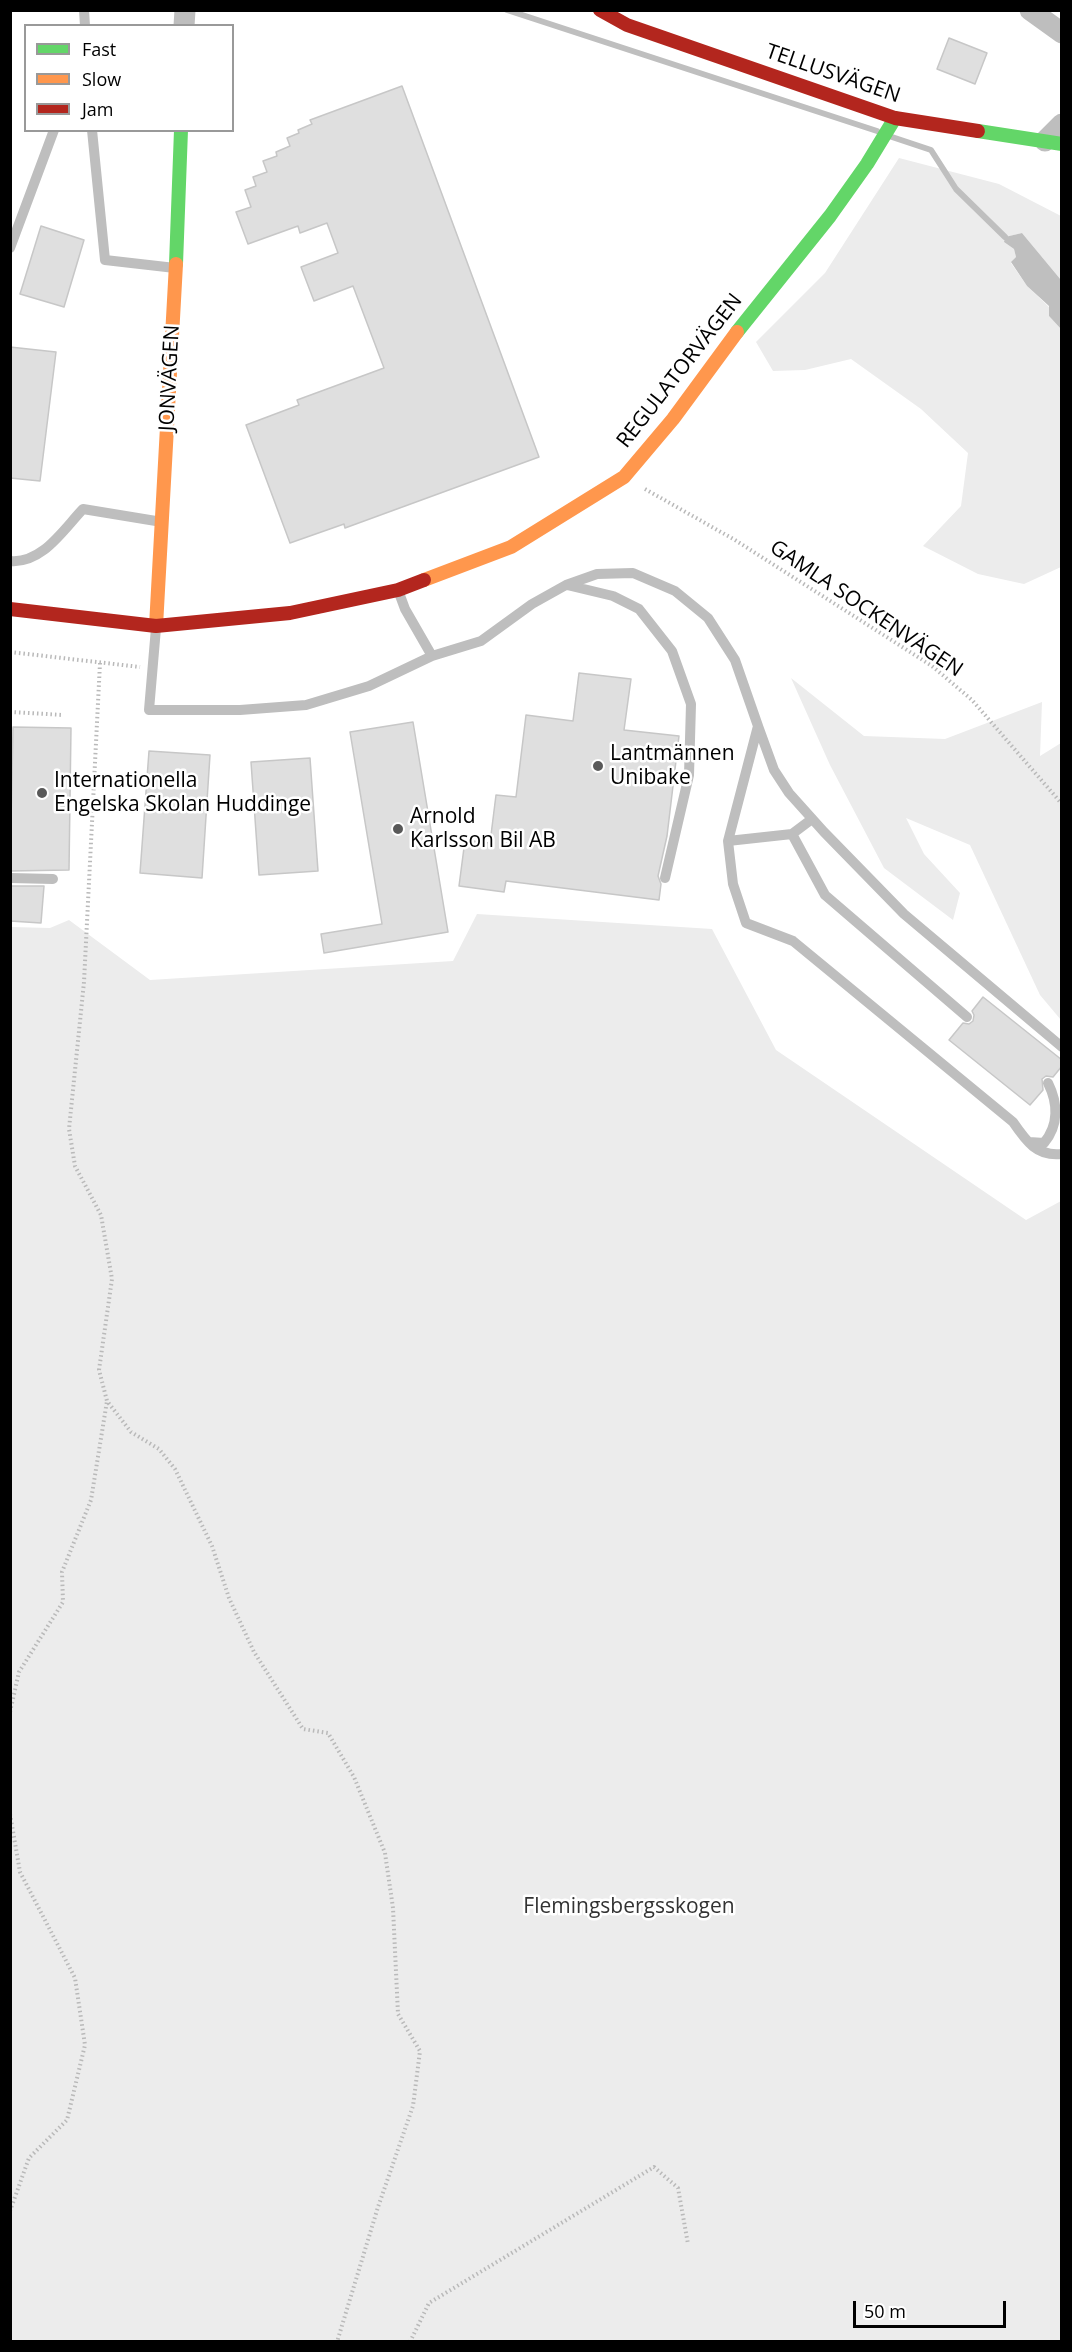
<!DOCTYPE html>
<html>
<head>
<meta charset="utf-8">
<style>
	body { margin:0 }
	#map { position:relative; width:1072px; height:2352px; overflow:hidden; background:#fff; font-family:"Open Sans",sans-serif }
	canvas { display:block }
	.frame { position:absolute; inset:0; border:12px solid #000; pointer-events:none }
	.legend { position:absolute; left:24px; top:24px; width:210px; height:108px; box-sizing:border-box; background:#fff; border:2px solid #999; margin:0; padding:8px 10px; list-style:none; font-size:18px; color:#000 }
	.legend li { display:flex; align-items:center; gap:12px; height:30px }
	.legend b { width:30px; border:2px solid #999 }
	.scale { position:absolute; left:853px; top:2301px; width:153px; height:27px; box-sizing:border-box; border:3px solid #000; border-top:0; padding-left:8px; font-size:18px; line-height:21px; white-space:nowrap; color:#000; -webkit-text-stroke:4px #fff; paint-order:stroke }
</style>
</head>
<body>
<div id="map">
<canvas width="1072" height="2352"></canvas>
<div class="frame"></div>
<ul class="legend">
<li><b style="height:8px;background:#63d668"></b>Fast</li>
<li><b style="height:8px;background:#ff974d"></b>Slow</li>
<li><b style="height:8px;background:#b3261e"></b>Jam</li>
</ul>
<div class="scale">50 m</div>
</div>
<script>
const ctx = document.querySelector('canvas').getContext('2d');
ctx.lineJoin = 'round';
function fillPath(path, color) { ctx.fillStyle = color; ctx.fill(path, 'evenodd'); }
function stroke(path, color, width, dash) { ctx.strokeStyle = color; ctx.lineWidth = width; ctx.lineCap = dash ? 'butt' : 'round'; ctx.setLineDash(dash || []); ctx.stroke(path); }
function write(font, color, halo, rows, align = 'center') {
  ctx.font = font + ' "Open Sans",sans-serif'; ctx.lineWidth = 5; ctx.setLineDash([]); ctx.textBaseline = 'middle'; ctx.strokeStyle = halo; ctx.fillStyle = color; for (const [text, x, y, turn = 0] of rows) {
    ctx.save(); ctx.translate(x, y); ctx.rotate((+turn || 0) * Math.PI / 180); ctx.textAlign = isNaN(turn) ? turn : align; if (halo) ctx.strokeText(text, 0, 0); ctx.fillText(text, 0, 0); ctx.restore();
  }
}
fillPath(new Path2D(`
	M899 158 999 184 1061 216V280L1022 233 1005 237 1004 242 1014 249 1016 257 1011 263 1027 286 1049 307V316L1061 329V567L1024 584 978 574 923 546 961 506 968 453 921 409 851 359 805 370 773 371 756 342 825 273Z
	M791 678 864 736 945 739 1042 702 1040 756 1061 743V1020L1040 995 970 845 906 818 924 854 960 893 953 920 884 868 830 765Z
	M477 914 712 929 776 1050 1026 1220 1061 1201V2341H11V927L50 928 69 920 150 980 453 961Z`), '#ececec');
fillPath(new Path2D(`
	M1022 233 1061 280V329L1049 316V306L1027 286 1011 262 1016 257 1014 249 1004 242 1005 237Z`), '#bfbfbf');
stroke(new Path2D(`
	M507 10 877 131
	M892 137 931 150 956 189 1005 237`), '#bfbfbf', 6);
const building = new Path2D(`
	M949 38 987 53 975 84 937 69Z
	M402 86 539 457 345 528 344 524 290 543 246 425 299 405 297 400 384 368 353 286 314 301 301 267 338 253 327 223 300 233 298 226 248 244 236 212 251 207 245 190 256 186 253 177 267 172 263 161 277 156 276 152 290 146 287 138 299 133 298 130 312 124 310 120Z
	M41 226 84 240 64 307 20 294Z
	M10 347 56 352 40 481 10 478Z
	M579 673 631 679 624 730 679 736 667 836 658 876 661 884 659 900 506 881 504 892 459 886 465 840 490 843 496 795 516 797 526 715 573 721Z
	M413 722 448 932 324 953 321 934 382 924 350 732Z
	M13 727 71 728 69 870 10 871Z
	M149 751 210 755 202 878 140 873Z
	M310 758 318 871 259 875 251 762Z
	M10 886H44L41 923 10 921Z
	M983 997 1062 1060V1066L1053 1077 1046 1076 1042 1079 1043 1090 1030 1105 949 1040 963 1023 969 1024 973 1021 974 1015 972 1011Z`);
fillPath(building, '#dfdfdf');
stroke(building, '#c7c7c7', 1.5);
stroke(new Path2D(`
	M645 489 735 540 932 666 972 700 1062 804
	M10 652 140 667
	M100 663 84 982 69 1129 75 1166 101 1215 112 1279 99 1370 107 1401 131 1432 159 1449 175 1469 212 1546 229 1598 254 1652 303 1729 328 1733 354 1777 385 1853 393 1908 398 2014 420 2051 413 2106 378 2207 337 2342
	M10 712 63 715
	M10 1712 19 1672 63 1602 62 1572 91 1500 107 1401
	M10 1814 20 1872 75 1978 85 2045 67 2120 29 2158 10 2211
	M410 2342 429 2303 654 2167 678 2188 688 2244`), '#b9b9b9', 4, [1.5, 3]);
stroke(new Path2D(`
	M84 10 85 26
	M92 130 105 260 175 268
	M10 248 54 130
	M10 561C42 564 63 530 83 509L162 522
	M567 585 613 596 639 609 672 651 691 704 689 775 665 878
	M156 628 149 710H240L306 705 369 686 432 656 405 609 398 590
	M432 656 481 641 532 604 566 585 597 574 633 573 675 591 708 618 735 660 758 726
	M792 834 825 895 967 1017
	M728 841 792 834 812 819
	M10 878 53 879
	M1062 1047 904 914 824 832 789 793 774 770 758 726 728 841 733 884 746 923 793 941 1013 1122C1026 1141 1037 1157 1062 1154
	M1029 1142 1044 1143C1059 1125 1058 1103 1048 1083`), '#bebebe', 10);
stroke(new Path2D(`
	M1030 10 1062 33
	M184 26 185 10
	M1045 141 1062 124`), '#bebebe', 21);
stroke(new Path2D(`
	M978 131 1062 144
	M176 264 181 130
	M737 332 830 216 867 164 895 118`), '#63d668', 14);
stroke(new Path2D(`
	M424 580 511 547 624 477 673 419 737 332
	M156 626 176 264`), '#ff974d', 14);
stroke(new Path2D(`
	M600 10 627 25 895 118 978 131
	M10 609 156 626 290 613 398 590 424 580`), '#b3261e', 14);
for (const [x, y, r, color] of [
	[598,766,6,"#595959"],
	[42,793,6,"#595959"],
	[398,829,6,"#595959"]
]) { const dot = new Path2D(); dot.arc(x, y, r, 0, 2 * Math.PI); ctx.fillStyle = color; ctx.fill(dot); stroke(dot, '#fff', 2); }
write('21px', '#000', '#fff', [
	["TELLUSVÄGEN",833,74,19],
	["REGULATORVÄGEN",680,371,-52],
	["JONVÄGEN",170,378,-87],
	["GAMLA SOCKENVÄGEN",866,609,34]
]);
write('21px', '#000', '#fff', [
	["Lantmännen",610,754],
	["Unibake",610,778],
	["Internationella",54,781],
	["Engelska Skolan Huddinge",54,805],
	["Arnold",410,817],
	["Karlsson Bil AB",410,841]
], 'left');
write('21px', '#333', '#fff', [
	["Flemingsbergsskogen",629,1907]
]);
</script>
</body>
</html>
